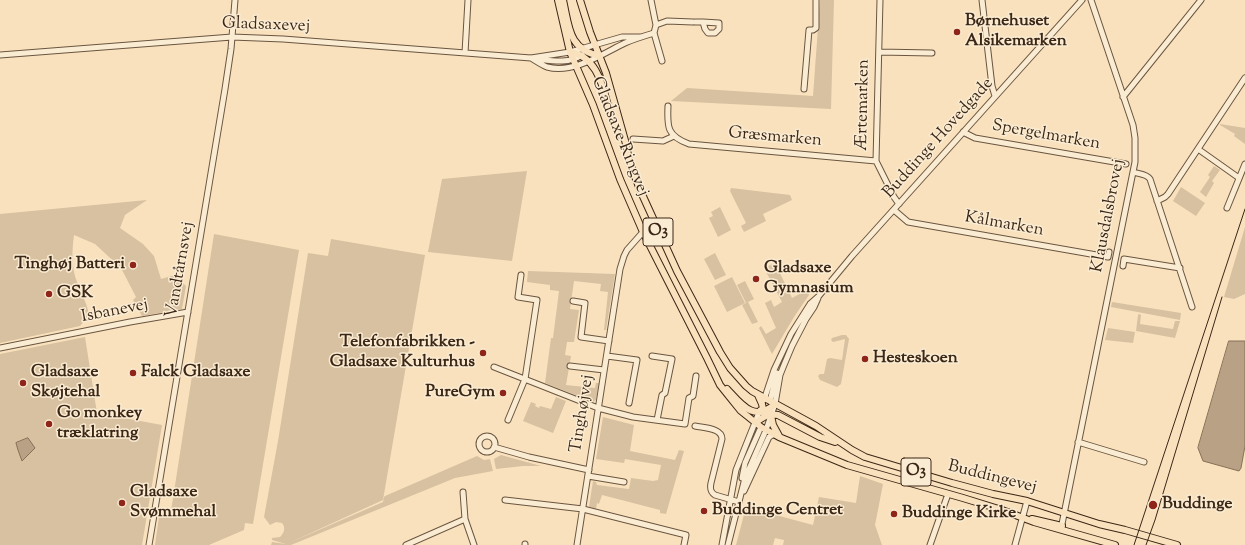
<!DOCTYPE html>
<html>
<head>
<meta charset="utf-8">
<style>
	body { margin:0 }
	canvas { display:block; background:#f8e1bc }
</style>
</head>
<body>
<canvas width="1245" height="545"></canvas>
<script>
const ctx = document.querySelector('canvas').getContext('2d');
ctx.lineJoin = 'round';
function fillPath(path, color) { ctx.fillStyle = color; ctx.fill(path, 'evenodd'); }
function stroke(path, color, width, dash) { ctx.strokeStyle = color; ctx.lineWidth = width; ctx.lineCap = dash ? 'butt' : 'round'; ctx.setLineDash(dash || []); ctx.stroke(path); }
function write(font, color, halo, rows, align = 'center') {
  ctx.font = font + ' "Sorts Mill Goudy",serif'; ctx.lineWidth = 3; ctx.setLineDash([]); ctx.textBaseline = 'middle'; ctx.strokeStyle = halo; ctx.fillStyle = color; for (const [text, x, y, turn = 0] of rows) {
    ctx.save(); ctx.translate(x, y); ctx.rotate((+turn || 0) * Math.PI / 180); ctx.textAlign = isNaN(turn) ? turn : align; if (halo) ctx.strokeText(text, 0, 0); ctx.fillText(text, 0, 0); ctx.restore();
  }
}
fillPath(new Path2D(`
	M820 0H834L831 109 671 101 687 88 813 96Z
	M1220 124 1245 128V144L1234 136 1235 134 1220 125Z
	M1214 166 1220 170 1212 181 1214 183 1206 197 1200 192 1210 177 1208 175Z
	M527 171 512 261 428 252 442 179Z
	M1181 187 1205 203 1196 216 1173 201Z
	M731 188 790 195 792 200 763 214 766 221 744 232 741 226 746 223 730 191Z
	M147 200 125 215 120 228 143 244 154 256 161 279 175 275 186 286 182 309 142 316 133 300 136 297 121 268 95 244 74 235C72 251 71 267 77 282 81 294 87 302 89 315L80 326 0 343V214Z
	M720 207 731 230 718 237 709 218 713 216 711 212Z
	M1245 227V294L1234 299 1224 297Z
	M214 234 299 250 253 524 245 523 244 530 209 545H155L160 510 171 511Z
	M331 239 425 255 383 500 289 543 383 502 384 497 385 496 477 456 484 460 490 459 493 471 455 478 291 545H271L272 542 286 544 272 540V538L280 537C284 533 286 528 282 523L276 522 270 525 264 517 278 441 308 253 328 256Z
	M715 253 726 275 715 280 704 259Z
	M775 263 792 298 807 290 809 295 794 317 772 354 759 328 761 326 766 334 776 328 765 303 771 300 774 307 782 302 764 268Z
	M528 271 615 274 606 330H604L608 292 600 291 601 284 574 281 570 309 579 310 574 342H567L565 355 571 356 566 385 595 388 596 383H599L596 400 593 402 545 383 551 338H553L559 291 550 290V285L527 282Z
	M732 277 745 303 727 312 714 286Z
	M745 281 754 299 748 302 758 322 752 324 742 305 746 303 737 285Z
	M1112 302 1181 313 1180 320 1111 307Z
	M1139 314 1141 315 1140 324 1173 329 1175 321H1180L1175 338 1136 331 1138 315Z
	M1108 328 1135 332 1133 343 1105 340Z
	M842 335H846L849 339 841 384 837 387 820 380 818 376 820 374H824L827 359 830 358 842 360 845 339 833 342 831 340 832 338Z
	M85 337 97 413 162 425 142 545H0V354Z
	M556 397 566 401 553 433 523 421 531 402 536 404 535 406 539 408 540 406 551 409Z
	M603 417 634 425 630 451 675 460 679 450 684 451 666 514 660 513V510L602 495 599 504 597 503 596 509 589 507 593 481 596 482 597 485 629 489 631 478 653 481 658 480 661 465 625 459 624 463 596 459Z
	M501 455 541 466H523L496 469 494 459Z
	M860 476 883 484 875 525 882 545H783L784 540 775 538 773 545H736L746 507 813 525 819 497 856 503Z`), '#d8c1a0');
const water = new Path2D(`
	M1229 341H1245V446L1241 468 1239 471 1203 461 1198 448Z
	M28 438 35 448 22 461 18 450 16 443Z`);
fillPath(water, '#b8a184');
stroke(water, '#867058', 1);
const minor = new Path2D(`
	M880 0 876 161 894 197 899 204
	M982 0 992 86 995 96
	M695 22H703L705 29 708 33H715L719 29V23L703 22
	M656 25 667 21 693 22
	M654 33 662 61
	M879 52 932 53
	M465 53 468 0
	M0 55 232 37 283 39 531 58 570 52 622 37H640
	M531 58C536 61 542 65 547 67 574 74 602 54 625 43 634 39 644 36 654 33L656 25 651 0
	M538 59C553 61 569 64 582 55
	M804 89 809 30H813L816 28V0
	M1123 97 1201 0
	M668 106C667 127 667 136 689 144L876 161
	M963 132 975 138 1126 164
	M633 139 663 141 674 136
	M1198 149 1239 178
	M1133 172C1139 174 1147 174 1150 179L1192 307
	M1157 201 1165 197 1168 194 1245 78
	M1227 208 1245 164
	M894 210 908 222 1108 257 1109 252
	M1123 266 1124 259 1180 268
	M573 301 585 303 581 337 609 341
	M0 348 130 322 188 312
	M607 356 637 360 629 403
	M652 356 672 359 665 393 662 395 657 420
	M570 366 604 370
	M494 367 598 408 633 417 685 424 689 398 693 396 696 376
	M764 400 774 370 791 334 810 304 818 297 852 256 1082 0
	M770 401 777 373
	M508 420 525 379 537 300 518 297 521 275
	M695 426C704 428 722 428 722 439L711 483C710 488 710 492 715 495L739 502
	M479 444a8 8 0 1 1 16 0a8 8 0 1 1-16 0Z
	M1078 442 1144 462
	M494 447 529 457 589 470
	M588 476 624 482
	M742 478 745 463 761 427
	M744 491 769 437 774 434
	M463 492 465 519 474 545
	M505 500 583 509 686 535 684 545
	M1061 529 1135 162V138L1133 125 1091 0
	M525 544V545
	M149 545 225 89 231 49 235 0
	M406 545 465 519
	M577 545 620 269 624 256 627 250 643 232
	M722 545 736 470 760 410
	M728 545 745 478 766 430 775 404 780 375 784 365 792 346 806 319 814 307 818 298
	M930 545 948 494
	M1015 545 1027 501`);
const major = new Path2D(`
	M558 0 570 52 593 105 620 179 643 232 707 358 720 385 728 395 741 411 761 427 779 437 847 465 963 498 1002 510 1034 522 1115 545
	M563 0C569 26 568 50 600 56
	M580 0 590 32 606 73 626 144 629 161 641 192 677 271 720 352 730 368 746 386 752 391 816 426 852 450 865 457 952 483 993 494 1027 501 1099 524 1125 530 1177 545
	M570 52C602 57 604 98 614 123 615 127 619 132 621 136
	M727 389C741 404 754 423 775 404
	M758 395 762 404 764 414
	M770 411 773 425 779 436
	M756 423C762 417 769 413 778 415L820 437 835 442
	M1032 519 1062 526`);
stroke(minor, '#6b5540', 7);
stroke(major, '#3c2616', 8);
stroke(minor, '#faecd3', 5);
stroke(major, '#f8e1bc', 6);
stroke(new Path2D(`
	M1134 545 1245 209
	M1146 545 1155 520 1222 297`), '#3c2616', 1);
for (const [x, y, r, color] of [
	[957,32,4,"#8f2418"],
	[133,265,4,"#8f2418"],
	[756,279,4,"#8f2418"],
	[49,294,4,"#8f2418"],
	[483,353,4,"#8f2418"],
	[865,359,4,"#8f2418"],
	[133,373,4,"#8f2418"],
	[23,383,4,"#8f2418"],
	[503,393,4,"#8f2418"],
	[49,424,4,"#8f2418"],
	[122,503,4,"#8f2418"],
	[1153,505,5,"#8f2418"],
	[704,511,4,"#8f2418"],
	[894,514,4,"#8f2418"]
]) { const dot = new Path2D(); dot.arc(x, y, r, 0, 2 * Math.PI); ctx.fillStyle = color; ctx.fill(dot); stroke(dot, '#faecd3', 1.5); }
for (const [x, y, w] of [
	[658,232,30],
	[916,472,30]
]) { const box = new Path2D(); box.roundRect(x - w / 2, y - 14, w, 28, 3); ctx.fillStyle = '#faecd3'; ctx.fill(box); stroke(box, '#3c2616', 1); }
write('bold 16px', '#3c2616', null, [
	["O3",658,232],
	["O3",916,472]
]);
write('bold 17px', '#3c2616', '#faecd3', [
	["Børnehuset",965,22],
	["Alsikemarken",965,42],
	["Tinghøj Batteri",125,265,"right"],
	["Gladsaxe",764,269],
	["Gymnasium",764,289],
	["GSK",57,294],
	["Telefonfabrikken -",475,343,"right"],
	["Gladsaxe Kulturhus",475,363,"right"],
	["Hesteskoen",873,359],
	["Gladsaxe",31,373],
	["Skøjtehal",31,393],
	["Falck Gladsaxe",141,373],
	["PureGym",495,393,"right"],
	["Go monkey",57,414],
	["træklatring",57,434],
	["Gladsaxe",130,493],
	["Svømmehal",130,513],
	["Buddinge",1162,505],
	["Buddinge Centret",712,511],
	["Buddinge Kirke",902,514]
], 'left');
write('17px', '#3c2616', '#faecd3', [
	["Gladsaxevej",266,26,2],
	["Ærtemarken",864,105,-89],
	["Spergelmarken",1046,136,10],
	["Gladsaxe Ringvej",619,137,68],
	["Græsmarken",775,138,5],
	["Buddinge Hovedgade",939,139,-48],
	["Klausdalsbrovej",1109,216,-79],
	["Kålmarken",1004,225,10],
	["Vandtårnsvej",181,270,-80],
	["Isbanevej",115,312,-11],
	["Tinghøjvej",583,414,-81],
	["Buddingevej",992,478,14]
]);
</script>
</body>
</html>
